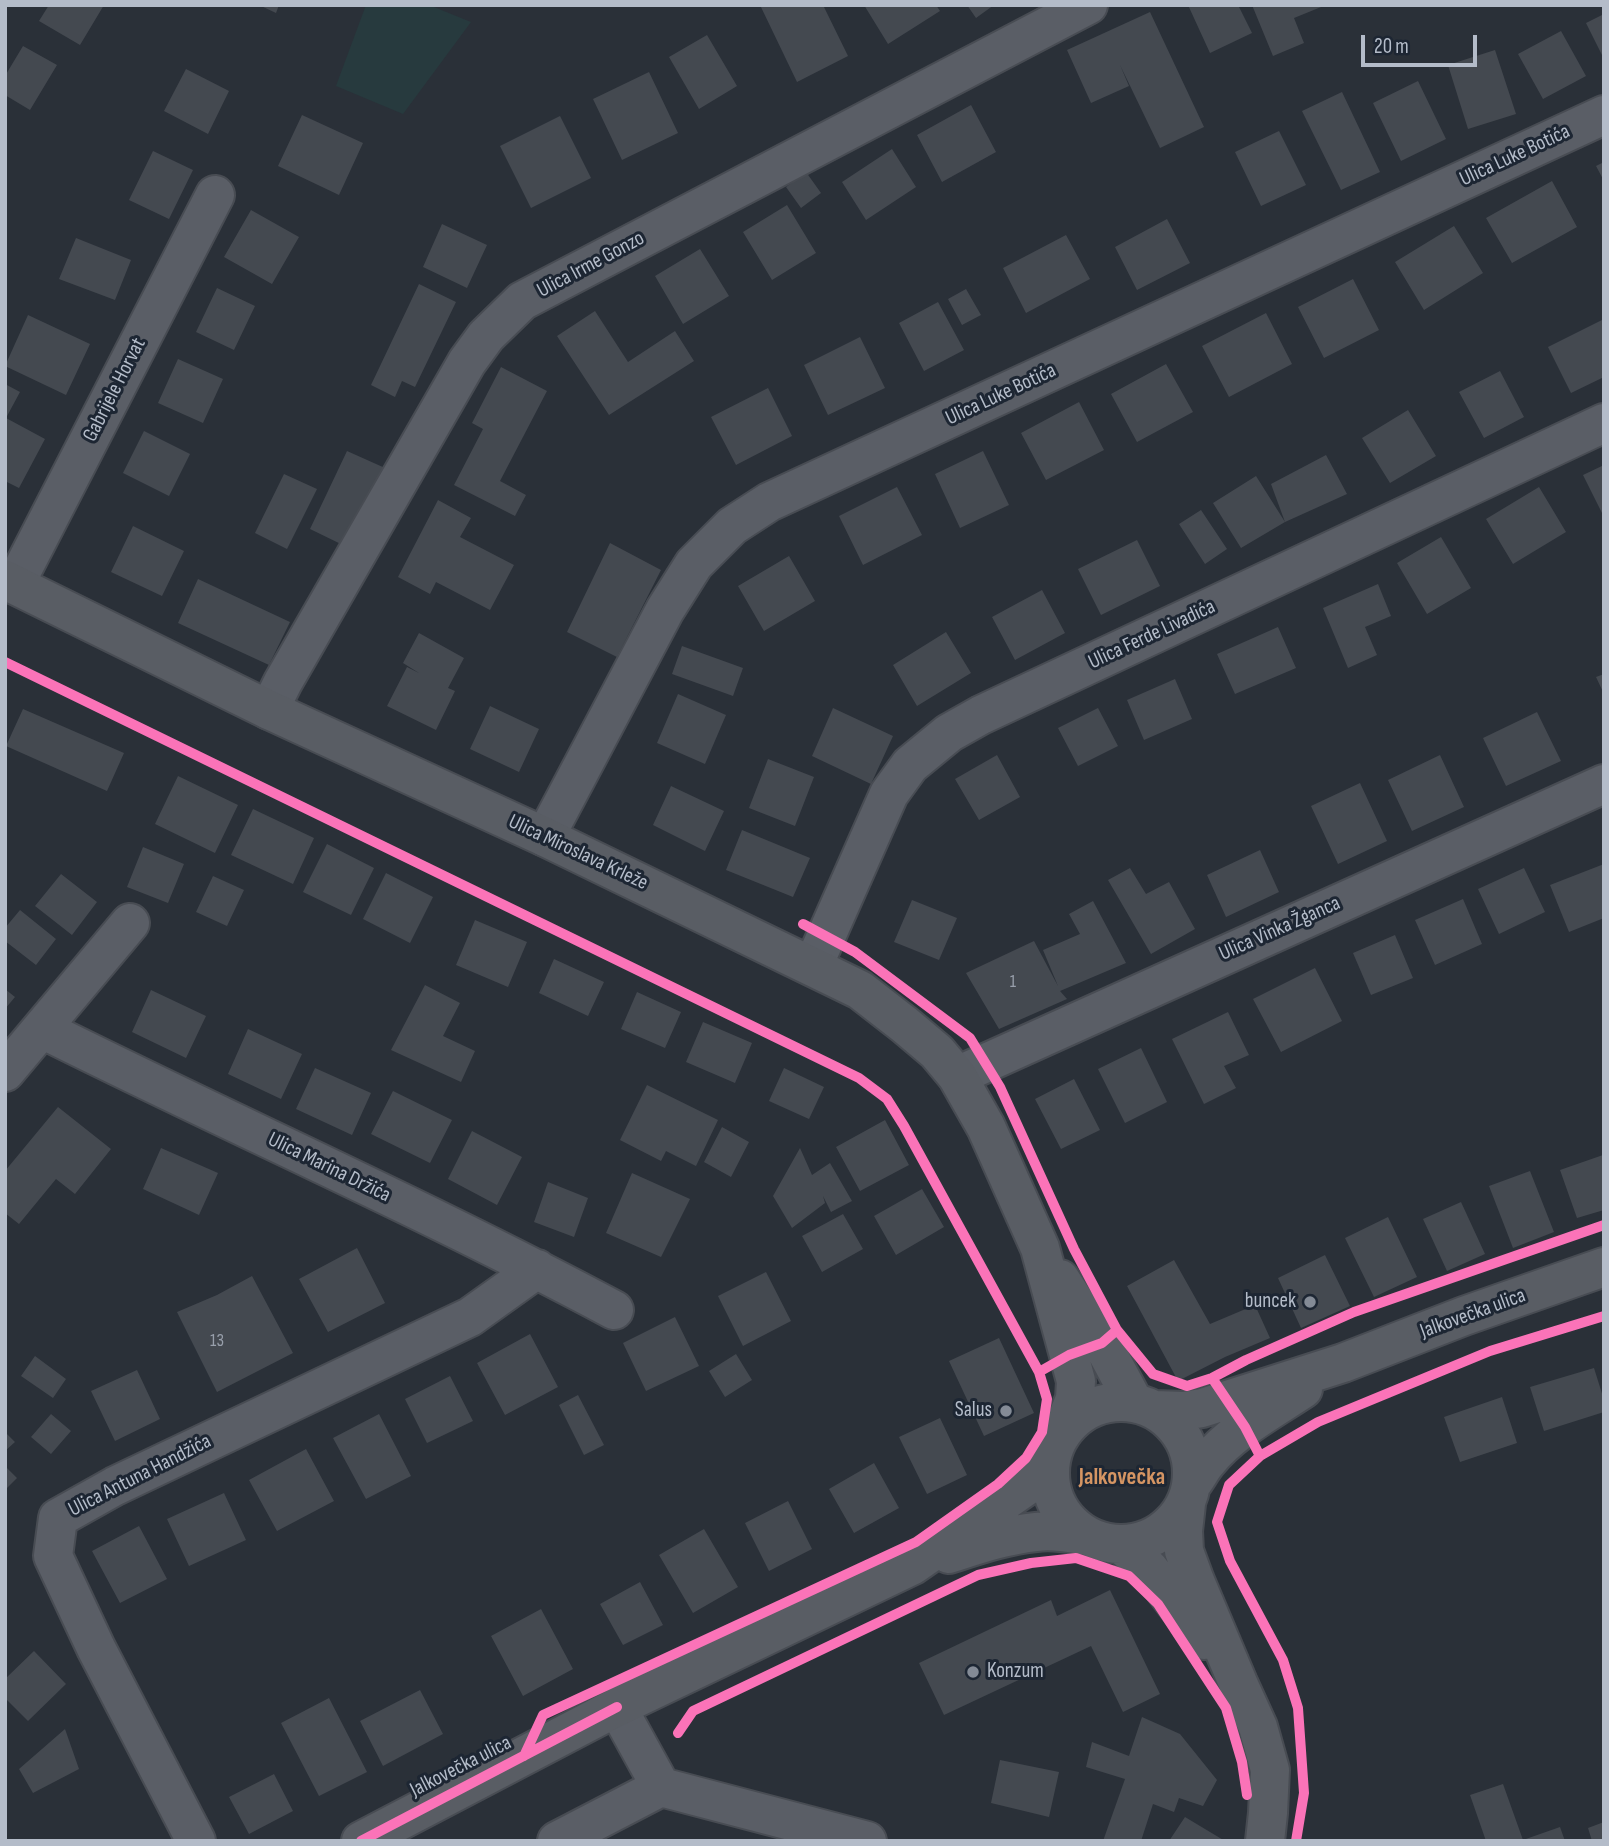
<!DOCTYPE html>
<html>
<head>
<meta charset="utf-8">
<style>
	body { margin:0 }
	#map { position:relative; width:1609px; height:1846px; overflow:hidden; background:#2a3038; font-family:"Sofia Sans Condensed",sans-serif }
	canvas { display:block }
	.frame { position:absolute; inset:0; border:7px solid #b4bcc9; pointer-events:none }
	.scale { position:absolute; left:1361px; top:35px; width:116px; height:32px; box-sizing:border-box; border:4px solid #b4bcc9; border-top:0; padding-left:9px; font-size:21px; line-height:24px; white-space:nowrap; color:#b4bcc9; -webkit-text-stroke:5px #1d2633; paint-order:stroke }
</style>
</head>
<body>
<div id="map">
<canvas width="1609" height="1846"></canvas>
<div class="frame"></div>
<div class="scale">20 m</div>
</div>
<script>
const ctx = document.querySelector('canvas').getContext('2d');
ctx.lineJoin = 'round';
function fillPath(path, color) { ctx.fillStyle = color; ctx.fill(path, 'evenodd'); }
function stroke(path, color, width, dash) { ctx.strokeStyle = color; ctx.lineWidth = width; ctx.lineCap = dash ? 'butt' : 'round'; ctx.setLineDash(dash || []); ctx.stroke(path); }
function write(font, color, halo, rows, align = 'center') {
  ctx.font = font + ' "Sofia Sans Condensed",sans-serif'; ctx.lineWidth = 6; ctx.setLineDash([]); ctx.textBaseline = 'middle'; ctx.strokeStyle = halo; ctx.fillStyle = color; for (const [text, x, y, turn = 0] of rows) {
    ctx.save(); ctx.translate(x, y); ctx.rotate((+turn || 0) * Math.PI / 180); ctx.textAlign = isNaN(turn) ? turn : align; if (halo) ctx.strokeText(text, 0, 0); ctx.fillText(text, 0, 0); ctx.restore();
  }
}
fillPath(new Path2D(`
	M366 5H429L471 22 403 114 336 86Z`), '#273a3e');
fillPath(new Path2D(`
	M49 5H104L80 45 39 21Z
	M259 5H279L276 13Z
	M760 5H823L848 56 797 82Z
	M864 5H936L940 11 888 44Z
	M967 5H994L976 18Z
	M1188 5H1238L1252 33 1210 53Z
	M1252 5H1326L1294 18 1304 43 1273 56Z
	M1150 12 1204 127 1160 148 1120 65 1129 86 1091 103 1067 50Z
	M1604 14V59L1586 23Z
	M1561 31 1586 76 1543 99 1518 54Z
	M707 35 737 86 699 109 669 57Z
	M23 46 57 65 30 110 5 95V76Z
	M1495 50 1516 114 1468 129 1448 65Z
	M186 69 229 91 208 134 164 111Z
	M649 72 678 133 622 160 593 99Z
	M1418 81 1446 139 1401 161 1373 103Z
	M1342 92 1380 172 1341 190 1302 111Z
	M971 105 996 152 942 182 917 135Z
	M302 115 363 143 339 195 278 166Z
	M560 116 591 178 531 208 500 146Z
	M1279 131 1306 185 1261 206 1235 152Z
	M892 149 916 187 866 220 842 182Z
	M153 151 193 170 169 219 129 200Z
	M1604 162V181L1596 166Z
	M806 172 821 193 801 208 786 187Z
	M1552 181 1577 227 1512 263 1486 218Z
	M787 205 816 253 772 280 743 232Z
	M251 210 299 237 272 284 224 257Z
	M1167 219 1190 263 1137 290 1115 247Z
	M442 224 487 245 467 288 423 267Z
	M1454 226 1483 273 1424 310 1395 262Z
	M1066 235 1090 279 1026 313 1003 268Z
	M76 238 131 260 115 300 59 279Z
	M700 249 729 296 683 324 655 276Z
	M1353 279 1379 330 1324 358 1298 307Z
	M419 284 456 302 415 387 402 381 395 397 371 385Z
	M217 288 255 306 234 350 196 332Z
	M966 289 981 315 962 325 948 299Z
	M938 302 964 350 924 371 899 323Z
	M595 311 628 362 675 331 694 361 609 415 557 336Z
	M1266 313 1292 364 1229 397 1202 346Z
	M28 315 90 344 66 395 5 366Z
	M1604 319V377L1571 393 1548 347Z
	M860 337 885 388 828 415 804 365Z
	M178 359 223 379 203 423 158 403Z
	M1166 364 1193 412 1137 442 1111 394Z
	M501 367 547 391 500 481 526 495 515 516 454 485 483 429 472 423Z
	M1500 371 1524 417 1484 438 1459 392Z
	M5 384 20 392 6 418 45 439 19 488 5 481Z
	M768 388 792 436 736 465 711 417Z
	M1079 402 1104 450 1046 480 1021 433Z
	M1408 410 1436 456 1390 483 1362 438Z
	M144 431 190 454 169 496 123 473Z
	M347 451 385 468 347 547 310 529Z
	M983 451 1009 505 960 528 935 474Z
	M1326 455 1347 494 1285 522 1241 548 1213 503 1256 476 1285 522 1271 484Z
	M1604 465V517L1583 475Z
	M284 474 317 489 287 549 255 533Z
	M897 487 922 535 863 565 839 516Z
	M1539 487 1566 532 1513 564 1486 519Z
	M438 500 471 518 460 537 514 565 490 610 436 582 430 594 398 577Z
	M1201 510 1227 549 1205 564 1179 524Z
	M133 526 184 551 162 596 111 572Z
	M1441 537 1471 588 1427 614 1397 563Z
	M1137 540 1160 586 1101 615 1078 569Z
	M610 543 661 570 617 657 567 632Z
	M789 556 815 601 764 631 738 586Z
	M198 579 290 622 269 665 178 623Z
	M1378 584 1391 616 1365 627 1377 655 1348 668 1323 608Z
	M1042 590 1065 633 1015 660 992 617Z
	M1278 627 1296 668 1235 694 1217 654Z
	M946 632 971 673 917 706 893 665Z
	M419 633 464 658 448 688 455 691 436 730 387 706 407 667 419 673 403 663Z
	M682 646 743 668 733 696 672 674Z
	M1604 674V694L1596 677Z
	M1175 679 1192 719 1144 740 1127 700Z
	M678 694 726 715 705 764 657 743Z
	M490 706 539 729 519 772 470 749Z
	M833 708 893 736 871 784 812 756Z
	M1098 708 1118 746 1078 766 1058 728Z
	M23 709 124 753 107 791 6 746Z
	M1537 712 1561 761 1506 786 1483 738Z
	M997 755 1020 797 979 820 955 779Z
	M1440 755 1464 807 1412 831 1388 780Z
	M768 759 814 777 795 826 749 808Z
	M178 776 238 805 215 853 155 824Z
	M1360 783 1387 841 1338 864 1311 806Z
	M671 786 724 811 705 851 653 825Z
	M253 809 314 838 293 884 231 855Z
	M742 830 810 858 793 897 726 870Z
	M327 844 374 868 351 915 303 892Z
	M143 847 184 864 168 903 127 887Z
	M1260 850 1279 892 1226 917 1207 875Z
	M1604 864V918L1569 932 1550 885Z
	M1130 868 1146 894 1169 882 1195 929 1151 954 1108 880Z
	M1524 868 1545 912 1499 934 1478 889Z
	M386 873 433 897 410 943 363 919Z
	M61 874 97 902 72 935 35 906Z
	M213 876 244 890 227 926 196 912Z
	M1463 899 1482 944 1435 965 1415 920Z
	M912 900 957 918 939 960 894 942Z
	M1093 901 1126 963 1060 991 1067 999 999 1029 966 973 1034 941 1058 986 1043 950 1080 934 1069 914Z
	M20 910 56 939 36 965 5 941V928Z
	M475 920 527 942 508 987 456 965Z
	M1395 935 1413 978 1371 995 1353 953Z
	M554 959 604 982 588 1016 539 993Z
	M1315 968 1342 1021 1281 1052 1253 999Z
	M425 985 460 1003 443 1036 475 1051 461 1082 391 1050Z
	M5 989 15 997 5 1009Z
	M151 990 206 1016 186 1058 132 1032Z
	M637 992 681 1012 665 1048 621 1029Z
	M1228 1012 1249 1055 1224 1066 1236 1088 1204 1104 1172 1039Z
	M703 1022 752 1043 735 1083 686 1062Z
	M248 1029 302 1054 281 1099 228 1074Z
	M1141 1048 1167 1102 1125 1123 1098 1069Z
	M315 1068 371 1093 352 1135 296 1109Z
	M784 1068 824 1087 809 1119 769 1101Z
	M1074 1079 1100 1130 1061 1149 1035 1099Z
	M647 1085 718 1120 696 1166 666 1151 661 1161 620 1140Z
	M393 1091 452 1120 430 1163 371 1134Z
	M58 1107 111 1149 75 1194 56 1179 19 1224 5 1213V1171Z
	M885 1120 909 1165 860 1191 836 1147Z
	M722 1127 749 1142 731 1177 704 1162Z
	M472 1131 522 1157 497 1205 448 1179Z
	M161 1148 218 1173 199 1215 143 1189Z
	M800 1148 812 1175 830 1163 852 1201 831 1212 823 1196 825 1203 792 1228 773 1196Z
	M1603 1155 1604 1210 1577 1218 1560 1170Z
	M1530 1171 1554 1232 1513 1248 1489 1186Z
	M632 1173 690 1199 661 1257 606 1233Z
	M548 1182 588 1198 574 1237 534 1222Z
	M922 1189 944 1227 896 1255 874 1216Z
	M1461 1202 1485 1254 1447 1271 1423 1219Z
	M843 1214 863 1249 822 1272 802 1236Z
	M1388 1217 1417 1277 1374 1297 1345 1238Z
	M357 1248 385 1303 328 1332 299 1279Z
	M1325 1255 1350 1306 1301 1328 1278 1278Z
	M1174 1260 1210 1324 1255 1305 1270 1338 1225 1357 1178 1381 1127 1286Z
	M766 1272 791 1321 743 1346 718 1296Z
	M252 1276 293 1353 217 1392 177 1312 217 1295Z
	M675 1317 699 1366 646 1391 623 1343Z
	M530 1334 558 1387 505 1415 477 1363Z
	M999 1338 1034 1413 984 1436 949 1361Z
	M736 1354 752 1380 725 1397 709 1371Z
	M35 1356 66 1379 53 1398 21 1376Z
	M1594 1368 1604 1400V1412L1544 1431 1530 1387Z
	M137 1370 160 1419 115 1441 91 1391Z
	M450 1376 473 1421 427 1443 405 1399Z
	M578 1395 604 1445 584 1455 559 1405Z
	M1502 1397 1517 1443 1460 1462 1444 1417Z
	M51 1414 71 1431 51 1454 31 1437Z
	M379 1414 411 1476 366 1499 333 1438Z
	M940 1418 967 1475 927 1494 899 1437Z
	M5 1432 15 1442 5 1451Z
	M306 1449 334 1501 277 1531 249 1480Z
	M874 1463 899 1508 854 1533 829 1489Z
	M5 1466 17 1478 5 1490Z
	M224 1493 246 1540 189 1566 167 1519Z
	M788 1501 812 1549 769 1571 745 1523Z
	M139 1526 167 1579 120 1603 92 1551Z
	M704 1529 738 1587 693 1613 659 1555Z
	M640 1582 663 1625 623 1645 600 1604Z
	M1110 1590 1160 1694 1123 1712 1091 1646 944 1715 919 1663 1051 1600 1057 1616Z
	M541 1609 573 1669 523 1696 491 1636Z
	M34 1651 66 1684 28 1721 5 1698V1679Z
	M420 1690 443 1734 383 1766 360 1721Z
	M329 1698 367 1772 319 1796 281 1723Z
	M1142 1717 1180 1734 1217 1780 1203 1806 1179 1798 1174 1812 1153 1804 1141 1841H1103L1125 1779 1086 1767 1092 1742 1129 1756Z
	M65 1729 79 1769 33 1793 19 1769Z
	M1000 1760 1059 1772 1049 1817 991 1803Z
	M274 1774 293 1811 249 1834 229 1797Z
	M1503 1784 1523 1840 1560 1827 1565 1841H1486L1470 1795Z
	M1185 1817 1225 1841H1169Z
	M1604 1822V1841H1592L1588 1828Z`), '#444950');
const street = new Path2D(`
	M15 584 215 195
	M269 710 283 682 467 362 486 336 522 301 1088 5
	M545 837 665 610 694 564 732 526 769 502 1604 115
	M813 966 889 794 910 765 949 733 981 715 1604 423
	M42 1029C232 1124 427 1210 614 1310
	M5 1072 130 923
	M957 1076 1604 784
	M617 1707 661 1787
	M196 1841 96 1648 53 1556 58 1518 115 1486 470 1317 537 1269
	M557 1841 661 1787 867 1841`);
const secondary = new Path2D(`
	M5 580 269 710 545 837 860 990 905 1025 937 1052 957 1076 986 1127 1040 1248 1076 1381 1075 1399 1060 1436
	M1060 1279 1102 1343 1134 1403
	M1050 1473a71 71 0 1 1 142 0a71 71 0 1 1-142 0Z
	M1154 1410 1184 1411 1202 1408 1343 1363 1464 1316 1604 1267
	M1191 1485C1197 1478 1201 1469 1207 1462 1232 1431 1270 1411 1303 1389
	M1186 1504 1183 1531 1184 1551 1195 1581 1238 1683 1258 1727 1270 1770 1268 1813 1265 1841
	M1121 1544 1149 1569 1204 1640
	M949 1554C977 1545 1006 1535 1036 1532 1053 1530 1070 1533 1087 1536
	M361 1841 617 1707 913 1565 1028 1485 1052 1456`);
stroke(street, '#484c53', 42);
stroke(secondary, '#484c53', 42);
stroke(street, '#5a5e66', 38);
stroke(secondary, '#595d64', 38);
stroke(new Path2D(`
	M5 662 859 1078 887 1099 904 1126 1039 1372 1047 1399 1042 1432 1026 1458 998 1484 916 1542 543 1715 524 1756
	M803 924 855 952 970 1038 1000 1087 1074 1249 1117 1330 1153 1374 1187 1386 1212 1378 1246 1360 1354 1312 1604 1225
	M1039 1372 1069 1355 1102 1343 1117 1330
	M1212 1378 1245 1427 1260 1456
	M678 1733 693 1711 978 1575 1031 1563 1076 1558 1129 1576 1158 1604 1226 1708 1242 1762 1247 1795
	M361 1841 617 1707
	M1296 1841 1304 1793 1298 1708 1283 1660 1230 1561 1217 1522 1229 1485 1260 1456 1318 1422 1490 1351 1604 1316`), '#fb73b8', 10);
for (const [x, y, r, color] of [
	[1310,1302,7,"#848b96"],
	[1006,1411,7,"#848b96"],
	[973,1672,7,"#848b96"]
]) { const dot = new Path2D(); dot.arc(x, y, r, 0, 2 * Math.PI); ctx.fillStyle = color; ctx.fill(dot); stroke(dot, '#1d2633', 2.5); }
write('18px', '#989fab', null, [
	["1",1013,982],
	["13",217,1341]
]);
write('21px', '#b4bcc9', '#1d2633', [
	["Ulica Luke Botića",1515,156,-25],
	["Ulica Irme Gonzo",591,265,-28],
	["Gabrijele Horvat",115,390,-63],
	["Ulica Luke Botića",1001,395,-25],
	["Ulica Ferde Livadića",1152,635,-25],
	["Ulica Miroslava Krleže",578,853,25],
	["Ulica Vinka Žganca",1280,929,-24],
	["Ulica Marina Držića",329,1168,26],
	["Jalkovečka ulica",1473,1314,-20],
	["Ulica Antuna Handžića",140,1476,-27],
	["Jalkovečka ulica",461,1767,-27]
]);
write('21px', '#b4bcc9', '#1d2633', [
	["buncek",1296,1302],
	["Salus",992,1411],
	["Konzum",987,1672,"left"]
], 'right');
write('bold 23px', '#d59563', '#1d2633', [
	["Jalkovečka",1122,1478]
]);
</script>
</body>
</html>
